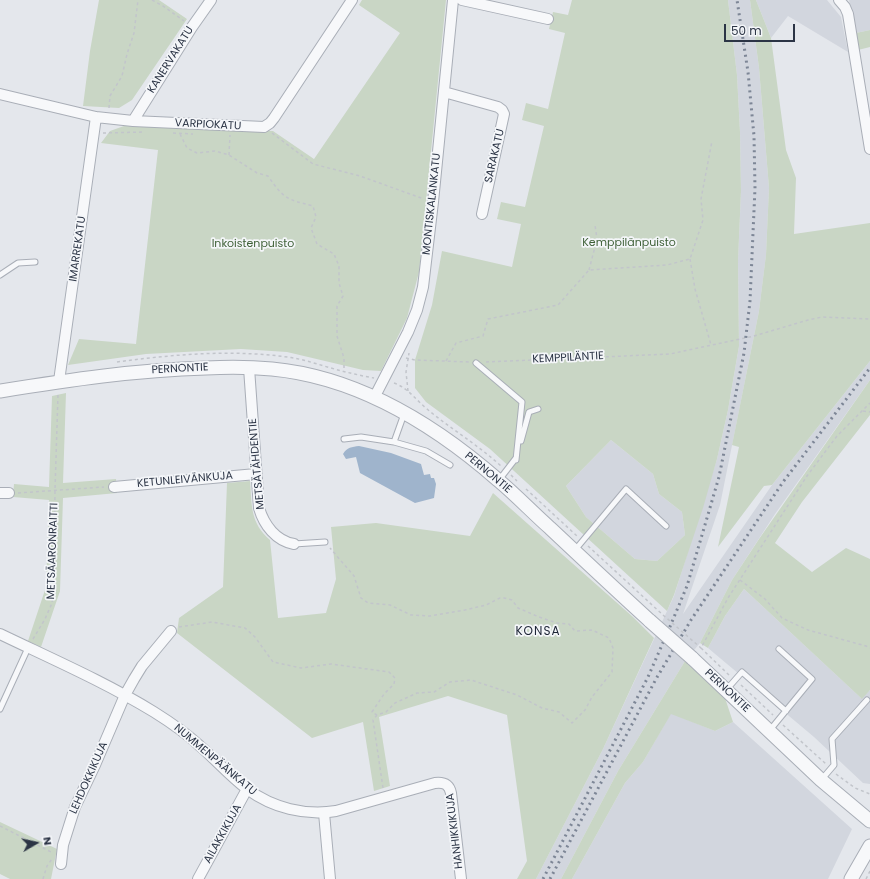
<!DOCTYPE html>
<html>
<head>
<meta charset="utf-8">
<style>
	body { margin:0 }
	#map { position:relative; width:870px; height:879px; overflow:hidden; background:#e4e7ec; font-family:Poppins,sans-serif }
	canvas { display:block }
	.north { position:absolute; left:16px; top:823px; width:40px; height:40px; -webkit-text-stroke:3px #f4f6f9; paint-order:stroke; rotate:81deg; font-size:11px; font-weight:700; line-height:16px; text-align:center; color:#2b3445 }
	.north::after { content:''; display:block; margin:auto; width:14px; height:18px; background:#2b3445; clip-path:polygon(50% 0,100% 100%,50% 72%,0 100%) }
	.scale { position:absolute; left:724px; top:24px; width:71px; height:18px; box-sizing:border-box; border:2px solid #2b3445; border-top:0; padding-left:5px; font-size:12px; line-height:14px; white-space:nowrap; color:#2b3445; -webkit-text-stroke:3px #f4f6f9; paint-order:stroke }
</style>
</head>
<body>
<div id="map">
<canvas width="870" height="879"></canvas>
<div class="north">N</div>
<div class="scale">50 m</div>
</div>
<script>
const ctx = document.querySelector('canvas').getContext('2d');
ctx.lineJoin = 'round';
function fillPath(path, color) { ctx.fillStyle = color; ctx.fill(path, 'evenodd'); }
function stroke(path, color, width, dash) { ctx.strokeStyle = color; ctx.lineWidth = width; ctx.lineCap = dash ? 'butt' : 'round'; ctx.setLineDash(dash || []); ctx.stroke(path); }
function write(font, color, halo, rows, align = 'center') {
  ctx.font = font + ' Poppins,sans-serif'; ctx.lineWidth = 3.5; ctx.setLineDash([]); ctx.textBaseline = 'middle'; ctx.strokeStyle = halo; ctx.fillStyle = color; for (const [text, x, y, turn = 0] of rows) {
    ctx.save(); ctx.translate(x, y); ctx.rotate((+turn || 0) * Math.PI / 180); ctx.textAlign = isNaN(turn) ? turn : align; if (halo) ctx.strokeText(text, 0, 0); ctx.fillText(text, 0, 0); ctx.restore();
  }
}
fillPath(new Path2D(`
	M728 0H750L759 68 769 188 766 255 759 311 720 505 683 614 772 485 870 361V380L775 514 732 580 700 643 685 661 618 771 561 879H536L603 749 674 596 717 459 728 410 739 346 738 261 741 191 740 132 737 75Z
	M756 0H827L841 17 848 52 788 16 771 38Z
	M849 0H870V30L856 33Z
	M611 440 653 474 659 494 682 512 685 535 657 561 635 559 586 517 566 486Z
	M744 589 861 698 870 690V784L863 783 814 737 708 648 725 616Z
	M671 713 715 731 733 722 852 829 828 879H572L625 783 643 762Z`), '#d2d6de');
fillPath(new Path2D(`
	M99 0H159L187 19 132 100 119 108 83 106 90 51Z
	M362 0H446L419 272 407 318 381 371 363 370 287 352 241 349 146 354 68 365 79 339 136 344 158 150 101 143 110 131 124 126 273 131 314 159 400 33 359 5Z
	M572 0H728L737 75 740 132 741 191 738 261 739 346 728 410 717 459 703 508 674 595 667 611 490 449 426 402 415 388V360L432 305 442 251 512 267 521 224 497 219 501 202 525 207 544 126 522 120 526 103 548 109 565 33 549 29 553 12 568 15ZM611 440 653 474 659 494 682 512 685 535 657 561 635 559 586 517 566 486Z
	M750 0H756L771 38 786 150 796 178 794 234 870 223V361L772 485 764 486 718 547 739 447 732 445 759 311 766 255 769 188 759 68Z
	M870 30V47L858 50 856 33Z
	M870 380V415L802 502 775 543 812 572 846 548 870 559V690L862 699 744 589 725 616 708 648 700 643 732 580 759 539Z
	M66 393 63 483 116 479 117 493 63 498 60 591 41 647 28 641 46 587 49 500 13 497 14 484 49 487 52 396Z
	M250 481C252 505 250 523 270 540L278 618 326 613 336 579 331 527 376 523 470 536 493 493 633 617 654 638 603 749 536 879H517L527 861 507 715 448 696 379 717 390 786 374 791 363 722 312 738 177 633 179 618 223 587 227 483Z
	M685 661 725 698 733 722 715 731 671 714 643 762 625 783 572 879H561L618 771Z
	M0 822 57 849 51 879H10L0 874Z`), '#c9d6c5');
fillPath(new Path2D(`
	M359 446 391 453 421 464 424 475 430 474 431 478H434L436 484 434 498 415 503 360 473 356 457 346 459 343 454C347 447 352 447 359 446Z`), '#9fb4cc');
const service = new Path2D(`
	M0 275 18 263 35 262
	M476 363 522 402 516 460
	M404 414 394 442 426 451 450 465
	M344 439 361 437 394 442
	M521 441 529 412 538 409
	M499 480 516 458
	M294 544 325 542
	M575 550 626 489 666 526
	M727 689 742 672 786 711
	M0 709 28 648
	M770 730 812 679 779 649
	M822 779 834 765 832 739 867 700`);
const minor = new Path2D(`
	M462 0 548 19
	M839 0 845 7 848 14 870 149
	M444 92 498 107 502 110 504 114 482 214
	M0 94 96 117 133 121 264 127 270 123 274 118 352 0
	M133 121 192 27 211 0
	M249 368 259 508C264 525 276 541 294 544
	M59 381 96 117
	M374 398 408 332 417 310 423 287 433 202 453 0
	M114 487 256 474
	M0 493H9
	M0 634C52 659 105 682 154 712 170 722 186 733 200 746 216 760 230 776 247 789 273 808 305 816 336 811L435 783C444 782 449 784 451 793L461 879
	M324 813 330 879
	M61 864 63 845 75 807 95 765 125 695 134 679 142 666 171 631
	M198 879 247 789`);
const tertiary = new Path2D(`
	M0 391C69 380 135 370 206 368 228 367 250 367 272 369 357 377 435 425 498 480 516 495 532 512 550 528 583 559 616 590 650 621
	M692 658 821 780 870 821
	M851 879 870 846`);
stroke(service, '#a9aeb7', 7);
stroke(minor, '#a9aeb7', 12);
stroke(tertiary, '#a9aeb7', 15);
stroke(new Path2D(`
	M152 0 163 6 184 21
	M109 108 110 96 122 76 127 54 134 33 138 0
	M103 133 145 132
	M173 133 193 134
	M272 133 313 164 360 176 424 199
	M180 134 187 148 197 153 215 151 229 155 257 173 268 176C284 199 286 199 313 206L316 217 311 228 317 244 334 254 339 266V283L343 296 337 306V336L344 358V372
	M229 155 230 135
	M690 259 695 289 711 345
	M589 270 597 239 595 225
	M406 358 415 360 470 362
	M446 361 456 343 483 336 488 319 558 305 589 270 667 265 690 259 703 220 701 199 712 141
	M117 362C176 354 236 349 294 358 304 360 314 363 324 366 341 371 357 375 374 378
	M486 362 670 354 754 336 808 320 822 317 870 319
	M394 383C408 388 416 400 427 409 451 429 478 445 501 466
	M408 391 406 372 409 353
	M863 411 870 412
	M511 475 517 481
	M526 489 577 536
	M18 493 104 487
	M588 546 663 615
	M740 580 765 599 782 618 808 630 866 646 870 648
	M179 627 212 622 245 628 255 637 273 662 301 668 331 664 389 672 395 678 394 684 384 694 372 712 377 715 386 712 395 703 417 693 434 692 450 682 471 680 517 695 542 708 559 712 572 723 585 710 592 697 612 672 613 648 609 638 592 630 575 631 569 624 557 623 539 617 518 608 512 600 504 598H500L486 605 465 610 430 616 411 615 390 605 368 603 361 598 354 576 330 548
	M33 639 45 619 52 603 54 586 55 490 58 394
	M729 675 701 648 728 598 807 476 837 436 870 403
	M741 685 773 715
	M377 715 373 720 383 788
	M783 725 826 764
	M836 774 855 788 870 794
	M0 826 53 853
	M43 879 47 866 52 859
	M866 879 870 871`), '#c2c5cb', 1.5, [3, 3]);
stroke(service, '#f7f8fa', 5);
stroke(minor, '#f7f8fa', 10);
stroke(tertiary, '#f7f8fa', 13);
stroke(new Path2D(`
	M543 879 648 677 669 629 687 586 719 477 744 353 750 301 755 188 754 136 748 72 737 0
	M550 879 656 679 691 620 783 482 870 368`), '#7d8696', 3, [2, 4]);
const tertiaryBridge = new Path2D(`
	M650 621 692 658`);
stroke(tertiaryBridge, '#a9aeb7', 15, []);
stroke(new Path2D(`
	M663 615 701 648`), '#c2c5cb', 1.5, [3, 3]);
stroke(tertiaryBridge, '#f7f8fa', 13);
write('11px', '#2b3445', '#f4f6f9', [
	["KANERVAKATU",171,60,-58],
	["VARPIOKATU",208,125,3],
	["SARAKATU",495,156,-77],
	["MONTISKALANKATU",432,204,-84],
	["IMARREKATU",78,249,-82],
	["KEMPPILÄNTIE",568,358,-3],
	["PERNONTIE",180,369,-3],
	["METSÄTÄHDENTIE",257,464,-95],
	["PERNONTIE",488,473,40],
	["KETUNLEIVÄNKUJA",185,480,-5],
	["METSÄARONRAITTI",53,551,-88],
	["PERNONTIE",727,691,43],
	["NUMMENPÄÄNKATU",215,760,40],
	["LEHDOKKIKUJA",89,778,-66],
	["HANHIKKIKUJA",455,831,-97],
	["AILAKKIKUJA",223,834,-61]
]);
write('11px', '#3f6138', '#f4f6f9', [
	["Kemppilänpuisto",629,243],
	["Inkoistenpuisto",253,244]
]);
ctx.letterSpacing = '1px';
write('12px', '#1d2536', '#f4f6f9', [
	["KONSA",538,632]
]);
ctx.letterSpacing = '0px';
</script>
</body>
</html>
